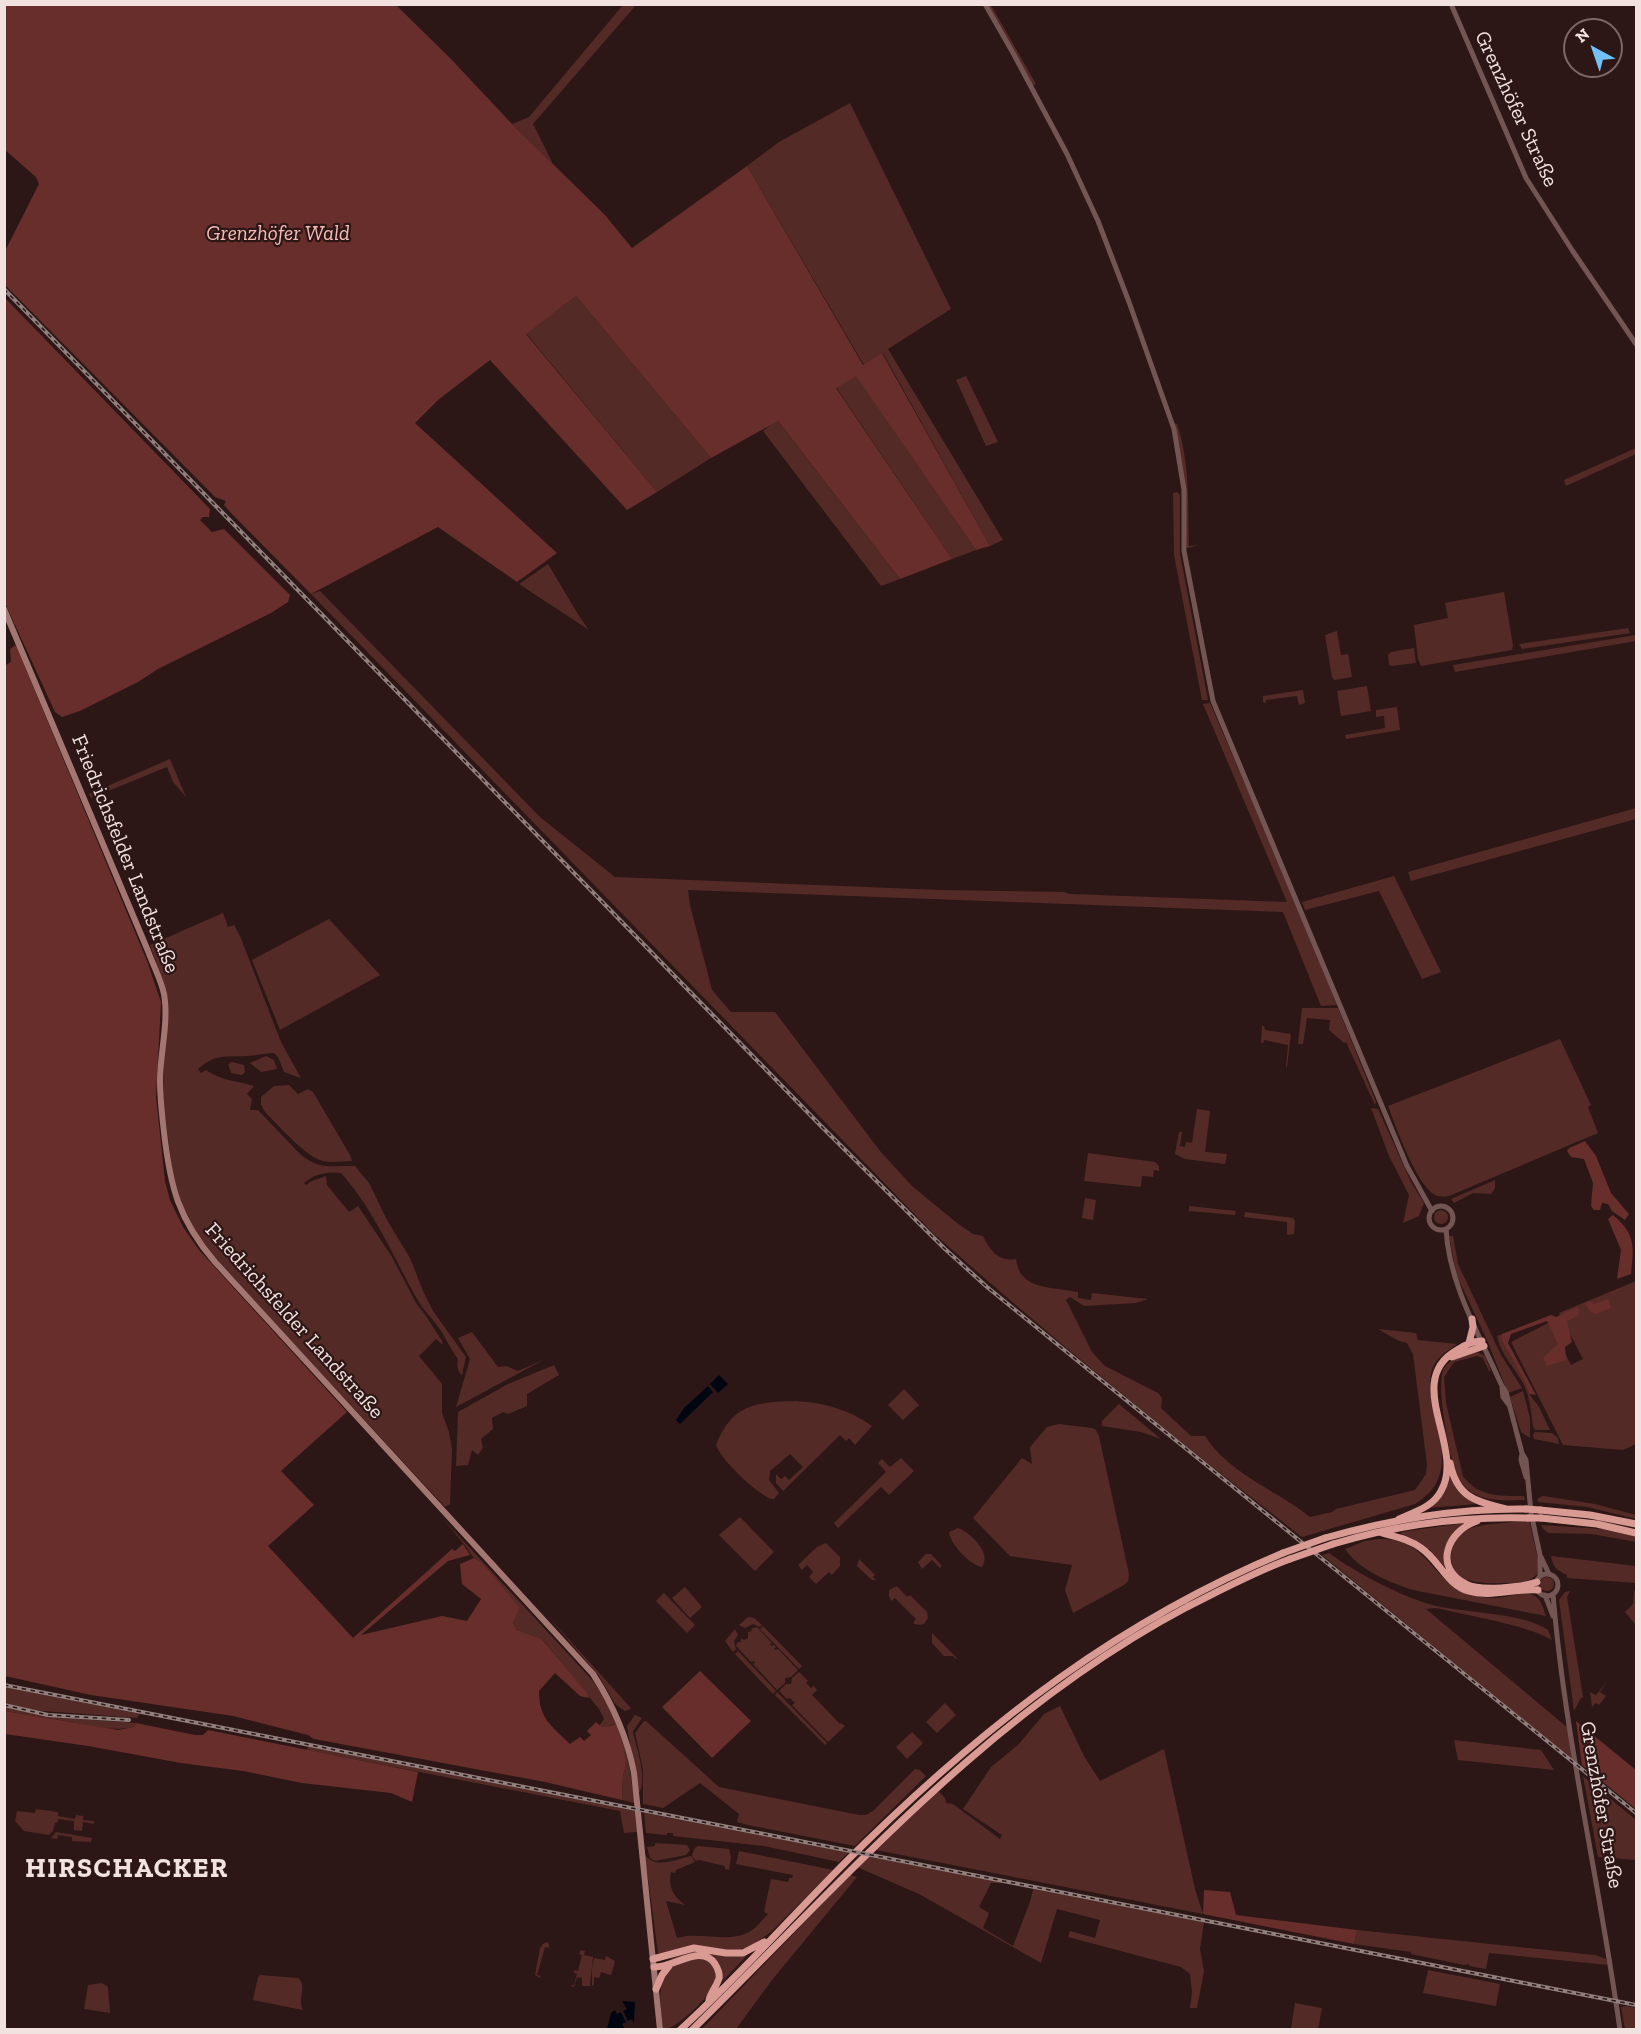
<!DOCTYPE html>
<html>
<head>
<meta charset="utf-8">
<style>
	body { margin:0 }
	#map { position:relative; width:1641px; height:2034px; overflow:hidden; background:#2c1716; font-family:"Zilla Slab",serif }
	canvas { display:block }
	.frame { position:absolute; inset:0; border:6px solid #f1e2e0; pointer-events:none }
	.north { position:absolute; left:1563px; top:18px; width:60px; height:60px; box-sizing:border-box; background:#2c1716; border:2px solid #7b6867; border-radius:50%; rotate:320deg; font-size:16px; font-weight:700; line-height:24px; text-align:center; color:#f1e2e0 }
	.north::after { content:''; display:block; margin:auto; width:21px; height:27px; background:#73c0f6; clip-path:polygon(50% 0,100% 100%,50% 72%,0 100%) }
</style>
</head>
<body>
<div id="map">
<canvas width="1641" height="2034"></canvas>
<div class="frame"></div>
<div class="north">N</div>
</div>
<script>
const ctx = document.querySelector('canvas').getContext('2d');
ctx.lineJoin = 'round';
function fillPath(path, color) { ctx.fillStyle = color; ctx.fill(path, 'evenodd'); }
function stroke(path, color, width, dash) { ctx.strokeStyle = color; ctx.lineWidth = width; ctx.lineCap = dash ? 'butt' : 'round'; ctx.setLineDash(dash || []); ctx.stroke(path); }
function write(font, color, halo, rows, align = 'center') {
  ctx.font = font + ' "Zilla Slab",serif'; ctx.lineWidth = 4.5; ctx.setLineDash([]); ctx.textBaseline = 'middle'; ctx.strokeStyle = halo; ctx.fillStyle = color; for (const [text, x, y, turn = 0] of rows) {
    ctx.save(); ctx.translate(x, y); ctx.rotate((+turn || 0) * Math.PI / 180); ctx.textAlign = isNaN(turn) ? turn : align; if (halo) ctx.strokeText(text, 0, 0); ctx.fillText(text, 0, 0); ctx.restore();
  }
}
fillPath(new Path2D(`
	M623 5H636L533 124 553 164 512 124 529 117Z
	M986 5H991L1036 84 1033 86Z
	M850 103 951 309 888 349 1003 540 990 546 883 353 864 365 747 166 779 142Z
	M576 296 711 458 657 492 526 333Z
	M856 375 976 550 952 559 836 387Z
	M966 376 998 442 986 446 956 380Z
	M777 420 900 579 881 586 763 431Z
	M1173 423 1177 424C1190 463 1188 506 1189 546L1199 545 1188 548 1185 546 1184 503Z
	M1636 448V454L1566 486 1564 480Z
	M1177 492 1180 495V554L1208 700H1202L1174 555 1173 493Z
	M548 564 579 616 589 630 519 584Z
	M320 591 540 817 615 877 941 890 1064 892 1070 894 1287 902 1203 704 1210 703 1295 900 1337 1005 1321 1006 1283 912 688 890 690 905 712 990 731 1012H775L880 1151 912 1186 957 1223 973 1234 983 1236C990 1251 999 1262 1016 1259 1019 1290 1052 1287 1078 1292V1298L1091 1300 1092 1293 1148 1299 1136 1303 1084 1306 1070 1297 1066 1300 1092 1352 1105 1366 1158 1393 1162 1398 1161 1408 1191 1436H1205C1228 1473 1278 1491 1310 1517L1332 1512 1336 1509 1415 1490 1426 1474 1427 1465 1413 1354 1407 1343 1399 1341 1378 1329 1416 1333 1418 1340 1457 1344C1448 1351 1438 1356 1433 1367 1428 1379 1431 1391 1433 1403 1440 1441 1456 1480 1415 1504L1302 1537C1176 1439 1051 1338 932 1232L311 594Z
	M1504 592 1513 645 1512 650 1421 666 1418 659 1414 625 1448 618 1445 603Z
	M1628 628 1630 633 1522 649 1519 644Z
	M1337 631 1341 655 1348 654 1352 677 1334 680 1332 677 1325 635Z
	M1636 635V641L1455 672 1453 665Z
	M1414 648 1416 663 1391 666 1389 665 1388 655 1391 652Z
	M1367 686 1371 711 1341 716 1337 691Z
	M1303 690 1305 703 1299 705 1297 696 1266 700V703L1263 702V696Z
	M1397 707 1400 730 1346 739 1345 735 1385 728 1384 716 1376 717V710Z
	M170 759 186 797 173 782 167 767 91 798 89 794Z
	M1636 808V819L1411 881 1408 872Z
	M1394 876 1441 972 1422 979 1379 891 1305 910 1302 902Z
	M223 913 228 927 234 925 240 936 281 1042 301 1078 284 1072 278 1057 274 1053C264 1053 255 1056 246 1056 224 1057 215 1054 198 1069L201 1073 206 1070C219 1080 238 1081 254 1086L247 1094 252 1099 250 1110H258L300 1154C320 1171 332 1165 355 1166L369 1183 387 1220 410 1258 423 1291 433 1311 466 1357 462 1375C457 1371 457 1365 458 1359 450 1349 446 1338 439 1328 433 1319 425 1312 419 1302 394 1259 375 1211 341 1173 327 1171 314 1174 304 1183L306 1185 312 1181 326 1176 327 1185 349 1212 358 1206 392 1257 416 1303 426 1316 442 1341 443 1345 436 1339 419 1356 442 1384V1413L449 1432 452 1449 450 1504 445 1507 217 1261 201 1242 183 1209 173 1179 163 1096 166 993 150 945Z
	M329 919 380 975 280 1030 252 960Z
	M1302 1008H1338L1376 1102 1375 1105 1346 1042 1344 1043 1329 1030 1330 1020 1307 1018 1303 1044H1298Z
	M1262 1026H1264L1265 1030 1291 1034 1287 1067H1286L1288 1045 1264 1040 1263 1043H1261Z
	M1560 1039 1591 1105 1588 1107 1598 1133 1449 1196C1445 1197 1439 1197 1435 1195 1416 1184 1396 1127 1388 1106Z
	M266 1056 274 1060 277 1069 261 1072 250 1063Z
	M232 1062 244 1065 245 1072 242 1075 231 1073 228 1064Z
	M289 1085 298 1094 308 1089 313 1092 350 1155 352 1161C343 1161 333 1163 323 1161 307 1158 278 1125 265 1112L261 1105V1097L274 1086Z
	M1371 1108 1378 1109 1411 1182 1424 1203 1419 1216 1403 1223 1409 1195 1389 1156Z
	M1197 1109 1210 1111 1205 1152 1227 1154 1225 1164 1185 1159 1175 1154 1179 1132H1182L1180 1146 1185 1147 1186 1142 1192 1143Z
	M1088 1153 1155 1162 1159 1166V1171L1154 1170 1153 1177 1142 1176 1141 1187 1084 1181Z
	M1495 1180V1188L1491 1194 1473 1193 1454 1203 1451 1199Z
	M1085 1198 1096 1200 1093 1220 1082 1218Z
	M1189 1206 1236 1211 1235 1215 1189 1211Z
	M1434 1217a7 7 0 1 1 14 0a7 7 0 1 1-14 0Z
	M1245 1212 1293 1218 1295 1221 1294 1234 1287 1235V1222L1244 1217Z
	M1449 1236H1453L1458 1264 1501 1355 1522 1388 1508 1393 1487 1340 1457 1276Z
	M1636 1281V1444L1623 1450 1563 1445 1511 1342 1550 1322 1571 1365 1583 1359 1559 1313Z
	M472 1332 498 1367 506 1366 518 1371 545 1359 456 1407 470 1359 458 1338Z
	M1502 1334V1341L1525 1382 1529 1394 1539 1407 1550 1430H1535L1533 1426C1531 1412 1530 1396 1523 1383 1514 1367 1501 1355 1497 1336Z
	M1477 1352 1485 1356 1491 1371H1489L1483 1358 1477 1356 1454 1362 1444 1377 1446 1403 1463 1476C1478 1497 1500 1496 1524 1496L1525 1500C1510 1500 1488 1502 1475 1494 1468 1491 1462 1484 1458 1478 1450 1462 1435 1382 1444 1368 1451 1358 1465 1356 1477 1352Z
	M554 1365 559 1375 527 1394V1406L508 1414 503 1412 492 1418 493 1429 481 1439 483 1448 478 1455 472 1450 468 1465 456 1466 458 1412 508 1384Z
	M904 1389 919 1405 903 1420 888 1405Z
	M1523 1391 1530 1418V1438L1521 1432 1510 1397Z
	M796 1401C824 1403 849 1409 872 1426L855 1445 849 1438 846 1441 840 1435 783 1491 776 1483V1474L781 1479 785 1476 789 1480 803 1467 790 1454 770 1471 769 1480 779 1493 774 1499H771C756 1493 721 1460 716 1445 732 1404 756 1402 796 1401Z
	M1119 1404 1161 1439 1141 1432 1102 1426V1421Z
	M1059 1424 1092 1428 1096 1430 1099 1436 1129 1574 1128 1581 1124 1585 1073 1613 1065 1590 1072 1565 1010 1556 973 1518 1022 1458 1032 1464 1030 1447 1047 1427Z
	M1535 1432 1552 1433 1558 1438 1559 1444 1534 1439 1533 1435Z
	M901 1458 914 1471 889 1495 881 1487 838 1528 834 1523 886 1472 878 1463 882 1459 890 1467Z
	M1449 1473 1467 1498 1476 1504 1428 1508 1442 1494Z
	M1543 1496 1595 1504 1636 1515V1519L1587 1507 1538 1502 1537 1499Z
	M740 1517 774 1552 755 1571 719 1535Z
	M443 1519 593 1681C620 1720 630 1756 634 1803L622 1800 623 1776 626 1765 615 1724 607 1727 599 1726 604 1719 599 1709 545 1642 542 1639 517 1630 513 1623 518 1612C507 1597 497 1581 484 1566 479 1560 471 1558 468 1549Z
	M1529 1520 1538 1559 1537 1574C1529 1584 1515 1583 1503 1583 1481 1584 1444 1583 1452 1549 1455 1540 1461 1533 1469 1529 1482 1523 1513 1523 1529 1520Z
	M1464 1523C1459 1528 1452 1533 1449 1540 1440 1559 1452 1583 1473 1588 1492 1593 1514 1587 1533 1586V1587L1484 1591 1467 1588 1454 1578 1430 1550 1401 1534V1532Z
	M1541 1525 1618 1530 1636 1535V1542L1592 1534 1549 1533 1544 1530Z
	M958 1528C971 1533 992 1553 982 1567 970 1565 950 1544 949 1532Z
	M1379 1539C1428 1538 1429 1578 1467 1593 1475 1596 1485 1598 1494 1598 1506 1598 1525 1590 1535 1596 1542 1600 1543 1609 1546 1616L1413 1590C1389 1582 1359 1570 1345 1549L1365 1541Z
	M826 1543 840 1557V1566L832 1575 829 1572 816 1584 809 1577 813 1572 807 1565 802 1570 798 1565 817 1547Z
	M1329 1553C1356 1573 1404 1598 1436 1606 1467 1613 1524 1613 1548 1630L1552 1640C1524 1624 1469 1616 1436 1608L1426 1609 1568 1728 1573 1760 1322 1555Z
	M926 1554H931L942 1566 940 1568 932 1560 922 1569 918 1562Z
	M1551 1556 1636 1566V1583L1567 1578V1575C1557 1570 1553 1568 1551 1556Z
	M859 1559 875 1575 873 1577 876 1580H872L857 1566Z
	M1540 1584a7 7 0 1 1 14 0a7 7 0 1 1-14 0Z
	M897 1586 907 1597 910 1595 927 1612 928 1618 924 1624 918 1625 913 1623 916 1619 895 1598 891 1601 889 1596V1590Z
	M685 1587 702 1607 690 1618 672 1598Z
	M1570 1591 1567 1597 1583 1697 1581 1698 1574 1711 1559 1600 1565 1592Z
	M1634 1591H1636V1625L1625 1612 1633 1604Z
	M664 1593 695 1625 687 1633 656 1601Z
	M545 1613 630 1707 631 1709 625 1711 615 1704 599 1676Z
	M748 1617 754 1618 762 1625 760 1627 753 1624 745 1628 739 1625Z
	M763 1626 802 1666 799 1669 760 1629Z
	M757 1627 772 1643 770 1644 771 1646 774 1645 776 1647 774 1649 775 1650 778 1649 798 1670 791 1677 785 1678V1683L777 1690 753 1664 755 1663 754 1661 751 1662 736 1646 738 1642H741V1638L744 1640 748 1638V1632L752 1631 751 1629Z
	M735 1629 738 1635 734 1641 736 1649 733 1652 725 1641Z
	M932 1633 957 1658 956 1659 953 1656H944L932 1643Z
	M738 1651 776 1691 773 1694 735 1654Z
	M799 1672 808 1681 806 1683 811 1688 814 1686 817 1690 812 1695 840 1724 841 1723 845 1726 828 1742 792 1705 795 1703 790 1698 787 1699 779 1691 786 1684H791L792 1678Z
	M1607 1682 1600 1692 1606 1696 1599 1705 1596 1703 1592 1707 1590 1692 1596 1695Z
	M5 1687 140 1714 137 1718 30 1710 5 1703Z
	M777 1692 827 1743 825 1745 775 1695Z
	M945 1703 956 1715 937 1733 926 1722Z
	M1060 1706 1084 1756 1100 1781 1164 1749 1195 1889 1203 1914 876 1850 870 1857 1008 1883H991L979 1907 989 1913 983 1928 1013 1946 1030 1902 1033 1889 1204 1922 1200 1949 1204 1971 1197 2008H1190L1192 1993 1190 1974 1181 1967 1068 1937 1070 1931 1095 1938 1100 1920 1057 1909 1041 1963 919 1894 857 1867 937 1790 945 1798 946 1803 953 1804 1000 1839 1002 1835 963 1809 991 1767 1019 1744 1044 1714Z
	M5 1707 54 1717 136 1723 134 1727C109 1732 89 1725 65 1721 45 1718 25 1714 5 1711Z
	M635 1715 642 1718 633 1731C636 1749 649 1779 638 1795L627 1726Z
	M644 1721H646L719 1787 859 1815H866L873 1811 915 1769 920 1770 926 1776 855 1846 748 1825 737 1822 739 1814 700 1783 663 1808 643 1804V1769L635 1733Z
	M912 1732 923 1743 907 1759 896 1747Z
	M1454 1740 1541 1750 1554 1770 1458 1760Z
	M308 1746 635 1811 637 1832 624 1833 620 1811 307 1750Z
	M1583 1776 1636 1820V1860L1598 1857Z
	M36 1809 58 1812V1816L75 1819 76 1815 83 1816V1820L94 1821V1824L83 1822 82 1831 74 1830V1821L58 1819V1822L55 1823 53 1831 49 1835 24 1831 15 1821 17 1811 35 1813Z
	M644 1813 849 1852 839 1862 764 1846 673 1836V1833H667V1835L646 1833Z
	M56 1832 92 1838 91 1842 72 1841V1837L58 1835 57 1839 51 1838Z
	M655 1843 687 1845 690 1850 686 1855 655 1861 650 1858 647 1847 655 1846Z
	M698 1846 729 1849 731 1857 729 1870 725 1869V1866L699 1860 696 1861 692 1856 694 1849Z
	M739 1851 833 1870 771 1932 747 1949 733 1951 706 1947 660 1954 658 1953 645 1855C656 1869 674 1860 691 1856L695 1862 676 1870 675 1873 671 1872C668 1887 673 1896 685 1905L666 1901 677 1938C700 1931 726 1943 747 1933 755 1930 762 1920 768 1914L764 1912 771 1879 788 1882 789 1878H792L793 1875 736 1864Z
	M850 1875 857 1877 772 1980 736 2029 701 2030Z
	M1357 1930 1595 1955 1606 1959 1608 1965 1489 1953 1486 1969 1469 1966V1964L1464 1965 1411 1954V1952L1354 1944Z
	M547 1942 549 1944V1948L545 1947 537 1975 541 1976 540 1978 535 1975 540 1948 543 1944Z
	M581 1950 585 1951 584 1955 593 1957 590 1986H582V1978L577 1977 574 1987 570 1986 574 1985 577 1974 574 1973V1970L578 1971 582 1955 579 1954Z
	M690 1951 750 1952 719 1985 720 1979 710 1957 671 1962 670 1959Z
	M606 1956 615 1961 611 1975 601 1972 599 1978 594 1977V1984L592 1986V1968L594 1958 605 1960Z
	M699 1957 711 1963C714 1968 718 1974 716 1980 712 1996 676 2029 663 2030 661 2009 654 1976 676 1964 683 1961 692 1960 699 1957Z
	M1428 1970 1500 1984 1496 2006 1423 1993Z
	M260 1975 298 1978C308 1985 297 1998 303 2010L253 2000 258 1977Z
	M102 1983 108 1987 110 2013 84 2009 88 1985Z
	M1295 2003 1322 2008 1318 2029H1291Z
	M1627 2006 1636 2008V2029H1625L1621 2007Z`), '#542a27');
fillPath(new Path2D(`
	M5 4 396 5 451 59 512 124 605 215 632 248 747 166 863 365 882 353 990 546 976 550 856 376 836 388 952 559 900 579 778 421 711 458 576 296 526 334 657 492 627 510 490 360 438 400 415 423 557 553 517 582 438 527 311 594 231 513 224 505 226 501 215 497 5 285V251L39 184 36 177 5 150Z
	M5 298 210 509 209 517H203L200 520 212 532 224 529 290 595 288 602 271 613 158 669 138 682 80 711 62 717 55 712 5 603Z
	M16 645 147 961 161 1002 156 1097 165 1181 170 1200 183 1227 199 1250 347 1412 281 1471 314 1505 268 1546 353 1638 452 1549 455 1551 463 1544 470 1555 448 1561 361 1635 442 1616 467 1621 481 1599 462 1584 460 1564 474 1558 482 1563 519 1607 518 1612 513 1623 517 1630 542 1639 587 1693 589 1698 580 1696 555 1673 539 1691C539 1719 551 1725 570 1744L580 1737 584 1741 591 1735 587 1731 596 1722C602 1729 608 1727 616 1724L623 1745 626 1765 623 1776 622 1800 545 1782 314 1739 308 1735 233 1716 91 1695 5 1676 4 666 11 662 10 649Z
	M1585 1141 1596 1156 1611 1193 1629 1214 1625 1220 1612 1211 1608 1204 1602 1203 1600 1210H1594L1591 1206 1593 1183 1584 1159 1571 1157 1567 1151 1569 1148Z
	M1613 1215C1636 1234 1634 1247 1631 1274L1617 1279 1621 1250 1608 1219Z
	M1608 1299 1611 1308 1596 1314 1591 1312 1585 1303 1590 1301 1594 1304Z
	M1577 1307 1579 1311 1578 1316 1567 1321 1572 1342 1565 1347 1566 1360 1547 1366 1543 1358 1558 1344 1547 1321 1511 1334 1508 1343 1536 1395 1529 1394 1525 1382 1502 1341V1334L1551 1315 1556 1317Z
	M700 1671 751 1721 712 1758 662 1707Z
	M5 1711 118 1730 134 1727 136 1723 195 1735H203L208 1730 418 1772 412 1802 391 1793 302 1783 243 1771 181 1763 88 1746 5 1734Z
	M1576 1721 1636 1770V1809L1582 1765Z
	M1204 1890 1230 1892 1236 1915 1357 1930 1354 1944 1203 1914Z`), '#682e2b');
fillPath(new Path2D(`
	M719 1375 728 1384 718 1393 710 1384Z
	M708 1386 713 1392 680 1424 676 1420 684 1408Z
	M622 2001 635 2002 634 2023 632 2019 628 2021 623 2011 627 2009Z
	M615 2010 617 2014 621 2012 626 2022 622 2024 625 2029H607L611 2013Z`), '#000611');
stroke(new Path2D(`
	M985 4 1013 53 1067 154 1098 221 1129 302 1174 429 1184 490V551L1213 701 1407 1166 1432 1211
	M1451 4 1526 178 1572 250 1636 344
	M1429 1218a12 12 0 1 1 24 0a12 12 0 1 1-24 0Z
	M1446 1229C1449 1284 1479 1334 1501 1384L1506 1392 1522 1453 1526 1460 1531 1513 1540 1555V1576
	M1502 1388 1503 1397 1509 1405
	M1522 1454 1521 1460 1526 1477
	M1541 1557 1549 1574
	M1536 1585a11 11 0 1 1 22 0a11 11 0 1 1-22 0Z
	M1553 1594C1565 1740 1600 1884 1620 2030
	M1545 1595 1553 1616`), '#735654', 5);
stroke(new Path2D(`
	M4 609 148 951C153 965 161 980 164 994 169 1022 160 1053 160 1081 160 1098 162 1115 164 1132 170 1186 178 1219 215 1262L593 1674C613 1705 627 1736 634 1773L660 2030`), '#a37672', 6);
stroke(new Path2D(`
	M1469 1343 1473 1327 1472 1319
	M1452 1357 1484 1346
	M1450 1463C1457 1498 1476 1501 1506 1509
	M1540 1510 1590 1515 1636 1524
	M1541 1518 1597 1524 1636 1533
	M1399 1519C1414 1512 1433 1507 1441 1491 1466 1448 1402 1381 1457 1350 1465 1345 1472 1341 1482 1341
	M1477 1521C1447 1531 1433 1568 1466 1584 1481 1592 1521 1587 1537 1582
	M1382 1533C1396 1537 1409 1539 1421 1548 1439 1560 1447 1585 1468 1591 1491 1598 1514 1588 1538 1590
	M1325 1538C1392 1519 1457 1508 1526 1509
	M1333 1544C1396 1525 1462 1516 1528 1518
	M653 1959 694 1948 726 1953H743L764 1942
	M654 1967C674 1968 701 1943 715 1964 718 1969 720 1973 719 1978 717 1986 711 1992 709 2000
	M656 1989 662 1975 669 1966
	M680 2030C745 1971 802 1904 865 1843 990 1721 1120 1621 1283 1553
	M692 2030C849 1875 989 1712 1187 1607 1221 1590 1254 1572 1290 1559`), '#da9a94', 7);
const rail = new Path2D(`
	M4 289 820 1125 945 1249 987 1287 1079 1362 1636 1813
	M4 1685 1636 2005
	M4 1705 48 1715 129 1720`);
stroke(rail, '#92807f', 4);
stroke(rail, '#2c1716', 1.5, [4.5]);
stroke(new Path2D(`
	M1526 1509 1540 1510
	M1528 1518H1541
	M1283 1553 1325 1538
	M1290 1559 1333 1544`), '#da9a94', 7);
write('21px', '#f1e2e0', '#2c1716', [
	["Grenzhöfer Straße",1516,109,65],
	["Friedrichsfelder Landstraße",125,854,68],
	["Friedrichsfelder Landstraße",294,1321,48],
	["Grenzhöfer Straße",1601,1805,80]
]);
write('italic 21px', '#f7bcb7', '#2c1716', [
	["Grenzhöfer Wald",278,234]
]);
ctx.letterSpacing = '1.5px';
write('bold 27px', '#f1e2e0', '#2c1716', [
	["HIRSCHACKER",127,1869]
]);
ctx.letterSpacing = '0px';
</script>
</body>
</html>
